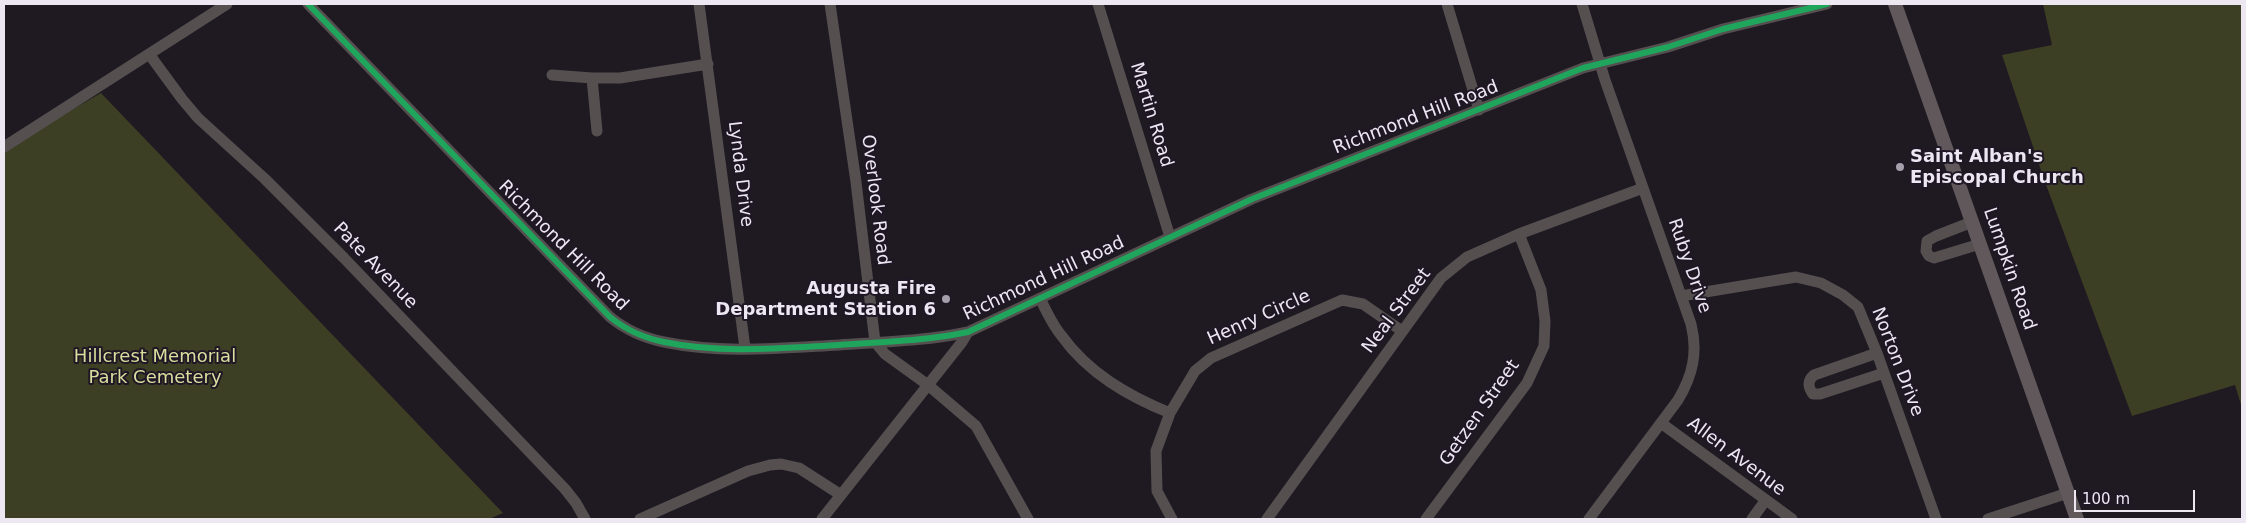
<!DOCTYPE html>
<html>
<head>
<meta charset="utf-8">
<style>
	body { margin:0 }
	#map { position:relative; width:2246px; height:523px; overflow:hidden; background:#1f1a22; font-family:"DejaVu Sans",sans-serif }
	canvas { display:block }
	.frame { position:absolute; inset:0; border:5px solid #ede7f2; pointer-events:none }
	.scale { position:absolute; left:2074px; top:490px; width:121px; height:22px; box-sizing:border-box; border:2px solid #ede7f2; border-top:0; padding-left:6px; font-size:15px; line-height:18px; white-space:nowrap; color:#ede7f2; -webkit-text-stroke:4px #201726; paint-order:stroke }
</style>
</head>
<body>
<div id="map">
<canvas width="2246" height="523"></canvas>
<div class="frame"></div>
<div class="scale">100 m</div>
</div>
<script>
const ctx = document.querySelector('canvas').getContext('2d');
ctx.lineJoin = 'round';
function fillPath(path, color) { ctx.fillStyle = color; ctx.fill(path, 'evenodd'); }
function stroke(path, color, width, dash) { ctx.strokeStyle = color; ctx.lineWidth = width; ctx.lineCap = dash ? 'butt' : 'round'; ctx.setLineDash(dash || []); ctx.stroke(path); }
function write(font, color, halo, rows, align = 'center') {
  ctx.font = font + ' "DejaVu Sans",sans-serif'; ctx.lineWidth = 4; ctx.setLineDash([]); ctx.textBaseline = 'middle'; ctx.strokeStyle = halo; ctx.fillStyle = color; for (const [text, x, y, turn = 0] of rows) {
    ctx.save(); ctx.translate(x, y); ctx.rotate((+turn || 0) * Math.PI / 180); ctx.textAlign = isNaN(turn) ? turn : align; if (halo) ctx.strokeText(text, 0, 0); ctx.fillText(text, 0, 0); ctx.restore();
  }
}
fillPath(new Path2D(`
	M2043 4H2242V408L2235 385 2132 416 2045 182 2002 55 2052 45Z
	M101 93 503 513 489 519H4V149Z`), '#3d3f24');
stroke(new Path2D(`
	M308 4 610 317C626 330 644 338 664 342 721 354 782 348 839 345 882 342 926 341 968 332L1252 199 1583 68 1668 47 1723 29 1827 4
	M699 4 745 348
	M830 4 856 182 875 342 885 354 928 385 976 426 1028 519
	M1098 4 1170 237
	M1447 4 1479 110
	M1582 4 1605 80 1691 324C1698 352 1693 375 1678 400L1589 519
	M149 54 182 99 198 118 265 179 344 258 565 489 576 503 585 519
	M552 75 592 78H620L708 64
	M592 78 597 131
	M4 147 227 4
	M1972 222 1936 236 1927 241 1926 251 1929 256 1934 258 1980 244
	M1681 296 1796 277 1821 283 1843 295 1858 307 1877 353 1936 519
	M1040 298C1046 311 1052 324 1061 335 1088 373 1128 396 1170 413
	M1877 353 1814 375C1807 381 1808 387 1813 394H1820L1884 373
	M1661 423 1792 519
	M640 519 748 471 770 465 781 464 799 468 841 495
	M822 519 962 342 968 332
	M1172 519 1157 491 1156 451 1170 413 1195 371 1211 358 1342 300 1363 304 1402 331
	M1267 519 1441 278 1467 257 1519 234 1643 188
	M1426 519 1527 383 1544 346 1545 321 1541 290 1519 234
	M1752 519 1765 501
	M1988 519 2068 493`), '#554f50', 11);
stroke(new Path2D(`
	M1895 4 2077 519`), '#60585a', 14);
stroke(new Path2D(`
	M308 4 610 317C626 330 644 338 664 342 721 354 782 348 839 345 882 342 926 341 968 332L1252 199 1583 68 1668 47 1723 29 1827 4`), '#20a55d', 6);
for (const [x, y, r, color] of [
	[1900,167,5,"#a59fa9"],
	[946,299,5,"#a59fa9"]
]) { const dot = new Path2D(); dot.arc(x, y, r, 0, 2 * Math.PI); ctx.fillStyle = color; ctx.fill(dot); stroke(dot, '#201726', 2); }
write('18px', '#ede7f2', '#201726', [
	["Martin Road",1151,115,73],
	["Richmond Hill Road",1416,118,-21],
	["Lynda Drive",740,174,83],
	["Overlook Road",875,200,83],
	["Richmond Hill Road",563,246,45],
	["Pate Avenue",375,266,46],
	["Ruby Drive",1689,266,71],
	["Lumpkin Road",2009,269,71],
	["Richmond Hill Road",1044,279,-25],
	["Neal Street",1397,311,-53],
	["Henry Circle",1259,318,-24],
	["Norton Drive",1897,362,69],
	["Getzen Street",1480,413,-55],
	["Allen Avenue",1736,457,37]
]);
write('bold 18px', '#ede7f2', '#201726', [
	["Saint Alban's",1910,157],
	["Episcopal Church",1910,178],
	["Augusta Fire",936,289,"right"],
	["Department Station 6",936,310,"right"]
], 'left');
write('18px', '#d9de9d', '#201726', [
	["Hillcrest Memorial",155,357],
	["Park Cemetery",155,378]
]);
</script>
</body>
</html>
